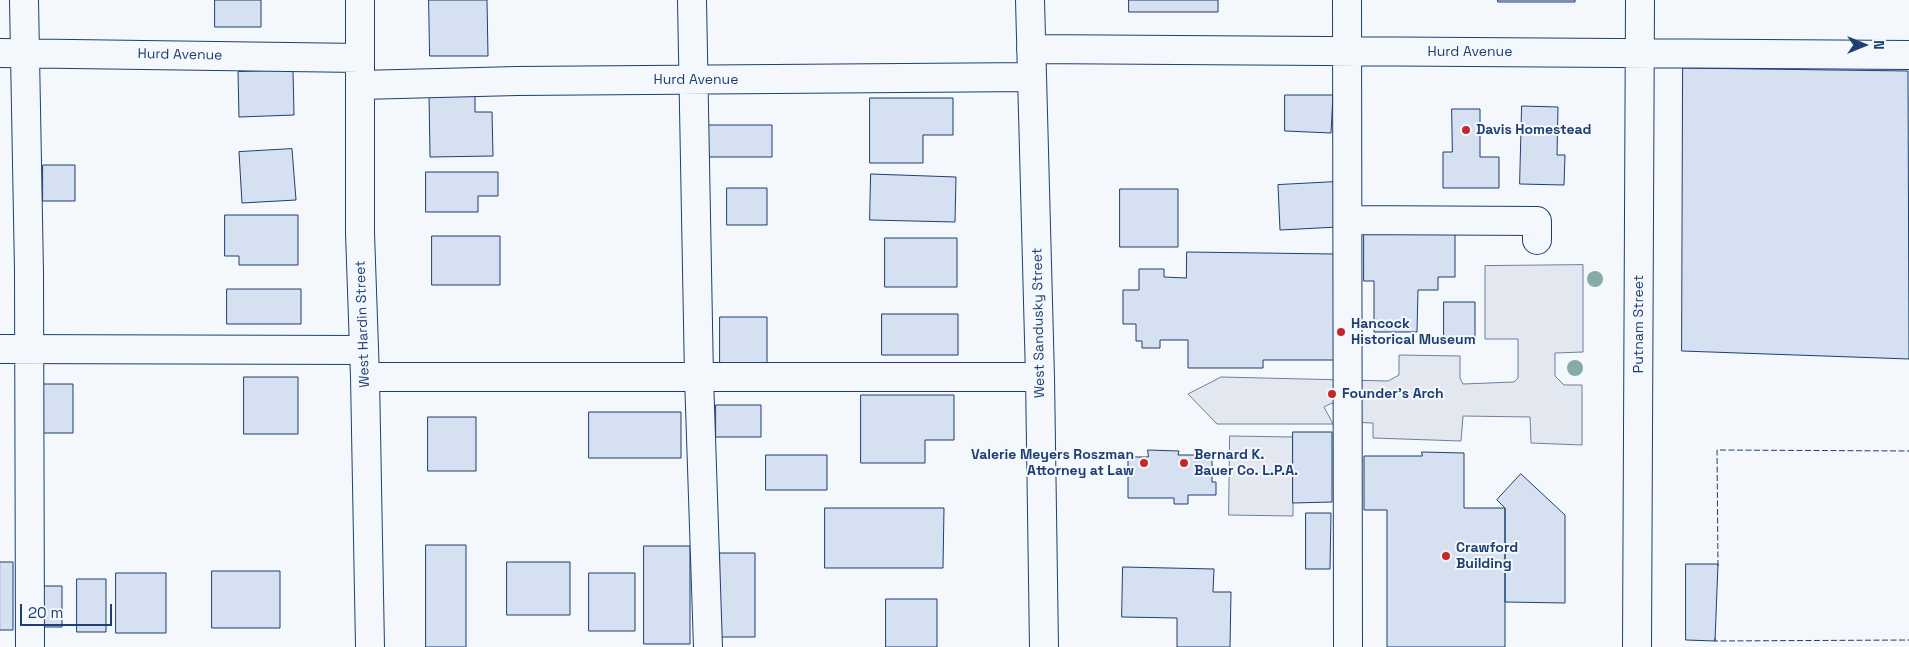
<!DOCTYPE html>
<html>
<head>
<meta charset="utf-8">
<style>
	body { margin:0 }
	#map { position:relative; width:1909px; height:647px; overflow:hidden; background:#f4f7fb; font-family:"Space Grotesk",sans-serif }
	canvas { display:block }
	.north { position:absolute; left:1839px; top:20px; width:50px; height:50px; -webkit-text-stroke:4px #f4f7fb; paint-order:stroke; rotate:90deg; font-size:14px; font-weight:700; line-height:20px; text-align:center; color:#1d3f73 }
	.north::after { content:''; display:block; margin:auto; width:18px; height:22px; background:#1d3f73; clip-path:polygon(50% 0,100% 100%,50% 72%,0 100%) }
	.scale { position:absolute; left:20px; top:604px; width:92px; height:22px; box-sizing:border-box; border:2px solid #1d3f73; border-top:0; padding-left:6px; font-size:15px; line-height:18px; white-space:nowrap; color:#1d3f73; -webkit-text-stroke:4px #f4f7fb; paint-order:stroke }
</style>
</head>
<body>
<div id="map">
<canvas width="1909" height="647"></canvas>
<div class="north">N</div>
<div class="scale">20 m</div>
</div>
<script>
const ctx = document.querySelector('canvas').getContext('2d');
ctx.lineJoin = 'round';
function fillPath(path, color) { ctx.fillStyle = color; ctx.fill(path, 'evenodd'); }
function stroke(path, color, width, dash) { ctx.strokeStyle = color; ctx.lineWidth = width; ctx.lineCap = dash ? 'butt' : 'round'; ctx.setLineDash(dash || []); ctx.stroke(path); }
function write(font, color, halo, rows, align = 'center') {
  ctx.font = font + ' "Space Grotesk",sans-serif'; ctx.lineWidth = 4; ctx.setLineDash([]); ctx.textBaseline = 'middle'; ctx.strokeStyle = halo; ctx.fillStyle = color; for (const [text, x, y, turn = 0] of rows) {
    ctx.save(); ctx.translate(x, y); ctx.rotate((+turn || 0) * Math.PI / 180); ctx.textAlign = isNaN(turn) ? turn : align; if (halo) ctx.strokeText(text, 0, 0); ctx.fillText(text, 0, 0); ctx.restore();
  }
}
const parking = new Path2D(`
	M1583 265V352L1555 353V376L1564 385H1582V445L1531 443 1530 417 1463 416 1461 441 1373 438V423L1348 422 1332 403 1324 407 1333 424H1217L1188 394 1221 377 1388 381 1399 375V355L1460 356V378L1463 384 1514 382 1518 378V339H1485V266Z
	M1230 436 1293 437V516L1229 515Z`);
fillPath(parking, '#e3e8f0');
stroke(parking, '#687fa3', 1);
const building = new Path2D(`
	M215 0H261V27H215Z
	M429 0H487L488 56H430Z
	M1129 0H1218V12H1129Z
	M1498 0H1575V2H1498Z
	M1683 68 1908 71 1909 359 1682 351Z
	M293 70 294 115 239 117 238 72Z
	M475 92V112H492L493 156 430 157 429 93Z
	M1285 95H1333L1331 133 1285 131Z
	M870 98H953V135H923V163H870Z
	M1522 106 1558 107 1557 155H1565L1564 185 1520 184Z
	M1452 109H1480V157H1499V188H1443V152H1452Z
	M706 125H772V157H706Z
	M292 149 296 200 242 203 239 152Z
	M43 165H75V201H43Z
	M426 172H498V196H478V212H426Z
	M871 174 956 177 955 222 870 220Z
	M1335 182 1338 227 1280 230 1278 185Z
	M727 188H767V225H727Z
	M1120 189H1178V247H1120Z
	M225 215H298V265H239V256H225Z
	M1364 226H1455V277H1438V290H1418L1417 332H1374V281H1364Z
	M432 236H500V285H432Z
	M885 238H957V287H885Z
	M1187 252 1335 254 1334 360H1263V368H1188V340H1160V348H1142V341H1136V324H1123V290H1139V269H1164V277L1186 278Z
	M227 289H301V324H227Z
	M1444 302H1475V337H1444Z
	M882 314H958V355H882Z
	M720 317H767V365H720Z
	M244 377H298V434H244Z
	M41 384H73V433H41Z
	M861 395H954V440H925V463H861Z
	M716 405H761V437H716Z
	M589 412H681V458H589Z
	M428 417H476V471H428Z
	M1293 432H1332V502L1293 503Z
	M1148 450 1179 451 1178 455H1212V482H1216V495H1188V504H1174V498H1128V457H1148Z
	M1422 452 1464 453V508H1505V647H1387V510H1364V456H1422Z
	M766 455H827V490H766Z
	M1521 474 1565 515V603L1505 602V508L1497 500Z
	M825 508H944L943 568H825Z
	M1306 513H1331L1330 569H1306Z
	M426 545H466V647H426Z
	M644 546H690V644H644Z
	M720 553H755V637H720Z
	M0 562H13V630H0Z
	M507 562H570V615H507Z
	M1686 564H1718L1715 641 1686 640Z
	M1123 567 1214 569 1213 592H1231L1230 647H1177V618L1122 617Z
	M212 571H280V628H212Z
	M116 573H166V633H116Z
	M589 573H635V631H589Z
	M77 579H106V632H77Z
	M36 586H62V627H36Z
	M886 599H937V647H886Z`);
fillPath(building, '#d5e0f0');
stroke(building, '#1d3f73', 1);
const minor = new Path2D(`
	M24 0 29 272 30 647
	M360 0V233L365 377 370 647
	M692 0 699 377 708 647
	M1030 0 1040 377 1044 647
	M1347 0 1348 647
	M1031 49 1909 55
	M0 53 360 58
	M360 85 517 81 1032 77
	M1348 220 1537 221V240
	M0 349 364 350
	M365 377H1040
	M1637 647 1640 0`);
stroke(minor, '#1d3f73', 30);
stroke(minor, '#f4f7fb', 28);
stroke(new Path2D(`
	M1718 566 1717 450 1909 451
	M1715 638V641L1909 640`), '#1d3f73', 1, [6, 2.5]);
ctx.fillStyle = '#86aba6';
for (const [x, y] of [
	[1595,279],
	[1575,368]
]) { ctx.beginPath(); ctx.arc(x, y, 8, 0, 2 * Math.PI); ctx.fill(); }
for (const [x, y, r, color] of [
	[1466,130,5,"#c62828"],
	[1341,332,5,"#c62828"],
	[1332,394,5,"#c62828"],
	[1144,463,5,"#c62828"],
	[1184,463,5,"#c62828"],
	[1446,556,5,"#c62828"]
]) { const dot = new Path2D(); dot.arc(x, y, r, 0, 2 * Math.PI); ctx.fillStyle = color; ctx.fill(dot); stroke(dot, '#f4f7fb', 2); }
write('14px', '#1d3f73', '#f4f7fb', [
	["Hurd Avenue",1470,52],
	["Hurd Avenue",180,55,1],
	["Hurd Avenue",696,80],
	["West Sandusky Street",1039,323,-91],
	["West Hardin Street",363,324,-92],
	["Putnam Street",1639,324,-90]
]);
write('bold 14px', '#1d3f73', '#f4f7fb', [
	["Davis Homestead",1476,130],
	["Hancock",1351,324],
	["Historical Museum",1351,340],
	["Founder's Arch",1342,394],
	["Valerie Meyers Roszman",1134,455,"right"],
	["Attorney at Law",1134,471,"right"],
	["Bernard K.",1194,455],
	["Bauer Co. L.P.A.",1194,471],
	["Crawford",1456,548],
	["Building",1456,564]
], 'left');
</script>
</body>
</html>
